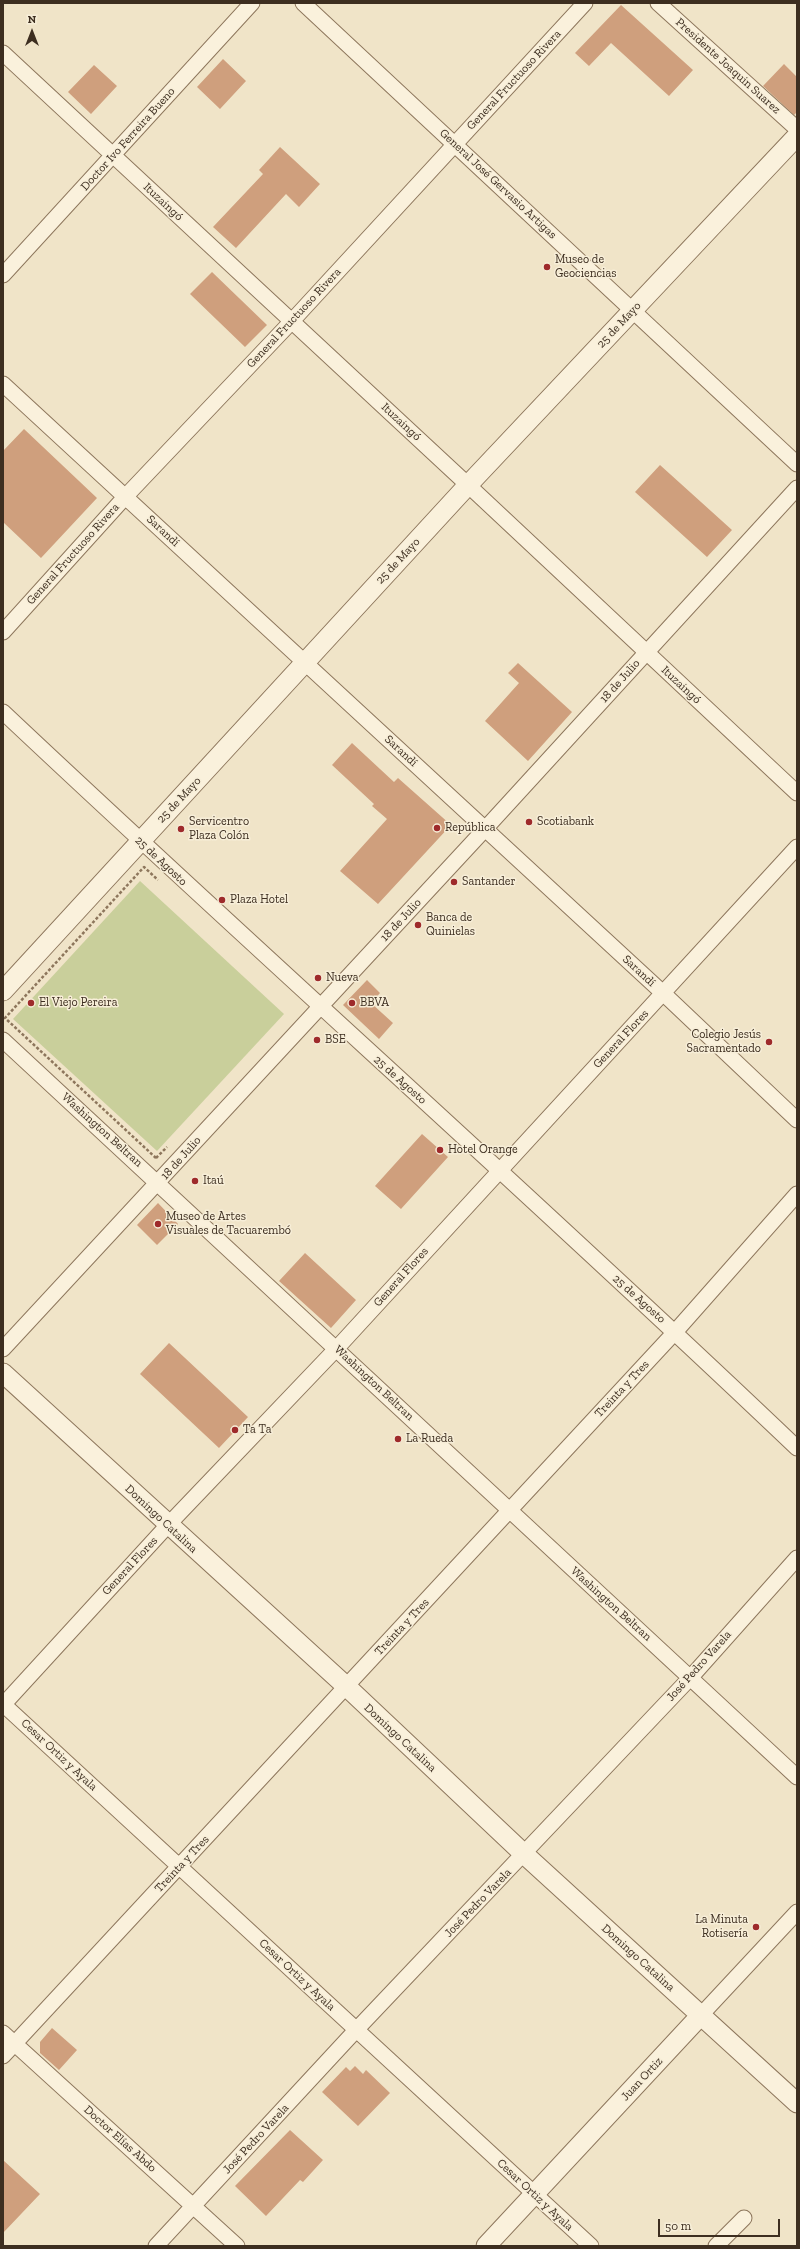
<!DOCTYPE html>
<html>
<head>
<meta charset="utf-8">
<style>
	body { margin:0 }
	#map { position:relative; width:800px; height:2249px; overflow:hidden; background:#f0e4c8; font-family:"Zilla Slab",serif }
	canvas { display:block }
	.frame { position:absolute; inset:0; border:4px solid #3d2e20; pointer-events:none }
	.north { position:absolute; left:12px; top:12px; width:40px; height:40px; -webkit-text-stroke:3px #f7eed8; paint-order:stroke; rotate:0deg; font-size:11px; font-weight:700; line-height:16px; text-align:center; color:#3d2e20 }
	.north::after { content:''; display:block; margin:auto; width:14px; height:18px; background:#3d2e20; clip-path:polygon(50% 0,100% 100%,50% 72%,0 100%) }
	.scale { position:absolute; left:658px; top:2219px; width:122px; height:18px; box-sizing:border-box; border:2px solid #3d2e20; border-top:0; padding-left:5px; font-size:12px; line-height:14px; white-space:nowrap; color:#3d2e20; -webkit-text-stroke:3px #f7eed8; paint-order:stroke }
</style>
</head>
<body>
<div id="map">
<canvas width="800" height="2249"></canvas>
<div class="frame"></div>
<div class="north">N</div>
<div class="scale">50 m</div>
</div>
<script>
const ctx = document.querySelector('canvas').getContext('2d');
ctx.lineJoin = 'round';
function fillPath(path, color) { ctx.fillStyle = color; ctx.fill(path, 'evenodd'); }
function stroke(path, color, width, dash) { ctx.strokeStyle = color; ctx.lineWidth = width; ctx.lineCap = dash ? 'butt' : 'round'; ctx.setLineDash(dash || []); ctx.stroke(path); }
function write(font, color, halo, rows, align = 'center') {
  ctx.font = font + ' "Zilla Slab",serif'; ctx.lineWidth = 3; ctx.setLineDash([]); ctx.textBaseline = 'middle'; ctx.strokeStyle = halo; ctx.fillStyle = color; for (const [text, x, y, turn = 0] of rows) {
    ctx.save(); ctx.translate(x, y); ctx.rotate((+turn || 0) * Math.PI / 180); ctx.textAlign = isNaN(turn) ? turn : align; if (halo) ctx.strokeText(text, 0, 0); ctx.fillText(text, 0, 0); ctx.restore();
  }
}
fillPath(new Path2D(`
	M140 881 284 1014 157 1151 13 1019Z`), '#c9cf9b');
fillPath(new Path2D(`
	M621 5 693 70 669 96 611 43 589 66 575 53Z
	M223 59 246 81 220 109 197 87Z
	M784 64 797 77V112L794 115 763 86Z
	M94 65 117 86 91 114 68 92Z
	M280 147 320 184 299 207 286 194 236 248 213 227 263 174 259 170Z
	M212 272 267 325 245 347 190 294Z
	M24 429 97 498 41 558 3 522V451Z
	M660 465 732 530 707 557 635 492Z
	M518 663 572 712 528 761 485 721 519 683 508 673Z
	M352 743 394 782 398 778 451 825 378 904 340 871 387 819 372 806 374 804 332 765Z
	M367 980 380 993 371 1003 393 1023 379 1039 343 1005Z
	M422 1134 448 1157 401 1209 375 1186Z
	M158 1203 178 1224 157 1245 137 1225Z
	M305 1253 356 1300 331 1328 279 1281Z
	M169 1343 248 1417 219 1448 140 1374Z
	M52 2028 77 2050 59 2070 40 2053V2042Z
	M355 2066 363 2074 366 2070 390 2093 358 2126 322 2092 346 2067 350 2071Z
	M290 2130 323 2160 303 2182 300 2180 266 2216 235 2186Z
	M3 2160 40 2194 3 2233Z`), '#cf9f7d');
const minor = new Path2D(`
	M303 3 797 464
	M658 3 797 129
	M3 53 468 485 797 793
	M3 275 252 3
	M3 384 664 994 797 1120
	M3 632 125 497 292 321 585 3
	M3 712C266 960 536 1199 797 1448
	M3 1040 797 1777
	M3 1349 485 829 797 488
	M3 1704 591 2246
	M3 1705 168 1525 337 1348 797 847
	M701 2015 797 1912
	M3 2033 237 2246
	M3 2056 675 1332 797 1194
	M156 2246 357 2029 691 1677 797 1558
	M716 2246 744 2218`);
const tertiary = new Path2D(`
	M3 991 468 485 797 136
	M3 1373 347 1687 524 1854 797 2103
	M486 2246 701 2015`);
stroke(minor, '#8d765c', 17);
stroke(tertiary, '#8d765c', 21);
stroke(new Path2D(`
	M156 1158 5 1018 144 867 158 880
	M156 1158 167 1147`), '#8d765c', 2.5, [3, 2]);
stroke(minor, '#faf1dc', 15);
stroke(tertiary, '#faf1dc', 19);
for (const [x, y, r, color] of [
	[547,267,4,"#9e2a2b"],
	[529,822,4,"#9e2a2b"],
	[437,828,4,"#9e2a2b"],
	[181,829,4,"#9e2a2b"],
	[454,882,4,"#9e2a2b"],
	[222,900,4,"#9e2a2b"],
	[418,925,4,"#9e2a2b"],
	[318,978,4,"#9e2a2b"],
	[31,1003,4,"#9e2a2b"],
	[352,1003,4,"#9e2a2b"],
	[317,1040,4,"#9e2a2b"],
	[769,1042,4,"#9e2a2b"],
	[440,1150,4,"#9e2a2b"],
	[195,1181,4,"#9e2a2b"],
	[158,1224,4,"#9e2a2b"],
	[235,1430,4,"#9e2a2b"],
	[398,1439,4,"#9e2a2b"],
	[756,1927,4,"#9e2a2b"]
]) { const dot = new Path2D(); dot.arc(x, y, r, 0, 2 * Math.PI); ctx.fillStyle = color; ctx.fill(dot); stroke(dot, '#f7eed8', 1.5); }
write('12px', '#3d2e20', '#f7eed8', [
	["Presidente Joaquin Suarez",728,66,42],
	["General Fructuoso Rivera",514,80,-47],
	["Doctor Ivo Ferreira Bueno",128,139,-48],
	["General José Gervasio Artigas",498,184,43],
	["Ituzaingó",163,202,43],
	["General Fructuoso Rivera",294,318,-47],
	["25 de Mayo",619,325,-47],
	["Ituzaingó",401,422,43],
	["Sarandí",163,531,43],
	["General Fructuoso Rivera",73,554,-48],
	["25 de Mayo",398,561,-47],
	["18 de Julio",620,681,-48],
	["Ituzaingó",681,685,43],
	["Sarandí",401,751,43],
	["25 de Mayo",179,800,-47],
	["25 de Agosto",161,861,43],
	["18 de Julio",401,920,-47],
	["Sarandí",639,971,43],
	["General Flores",621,1039,-47],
	["25 de Agosto",400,1080,42],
	["Washington Beltran",102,1130,42],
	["18 de Julio",181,1158,-48],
	["General Flores",401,1277,-48],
	["25 de Agosto",639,1299,42],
	["Washington Beltran",374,1383,43],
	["Treinta y Tres",622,1389,-47],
	["Domingo Catalina",161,1519,43],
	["General Flores",130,1566,-47],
	["Washington Beltran",611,1604,42],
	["Treinta y Tres",402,1627,-47],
	["José Pedro Varela",699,1666,-48],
	["Domingo Catalina",400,1738,43],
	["Cesar Ortiz y Ayala",59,1755,43],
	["Treinta y Tres",182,1864,-47],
	["José Pedro Varela",478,1903,-46],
	["Domingo Catalina",638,1958,42],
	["Cesar Ortiz y Ayala",297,1975,43],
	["Juan Ortiz",642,2079,-47],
	["Doctor Elías Abdo",120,2139,42],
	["José Pedro Varela",256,2139,-47],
	["Cesar Ortiz y Ayala",535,2195,43]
]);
write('12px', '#3d2e20', '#f7eed8', [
	["Museo de",555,260],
	["Geociencias",555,274],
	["Servicentro",189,822],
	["Plaza Colón",189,836],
	["Scotiabank",537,822],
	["República",445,828],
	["Santander",462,882],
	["Plaza Hotel",230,900],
	["Banca de",426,918],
	["Quinielas",426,932],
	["Nueva",326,978],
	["El Viejo Pereira",39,1003],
	["BBVA",360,1003],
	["Colegio Jesús",761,1035,"right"],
	["Sacramentado",761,1049,"right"],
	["BSE",325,1040],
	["Hotel Orange",448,1150],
	["Itaú",203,1181],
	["Museo de Artes",166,1217],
	["Visuales de Tacuarembó",166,1231],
	["Ta Ta",243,1430],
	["La Rueda",406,1439],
	["La Minuta",748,1920,"right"],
	["Rotisería",748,1934,"right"]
], 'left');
</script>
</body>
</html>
